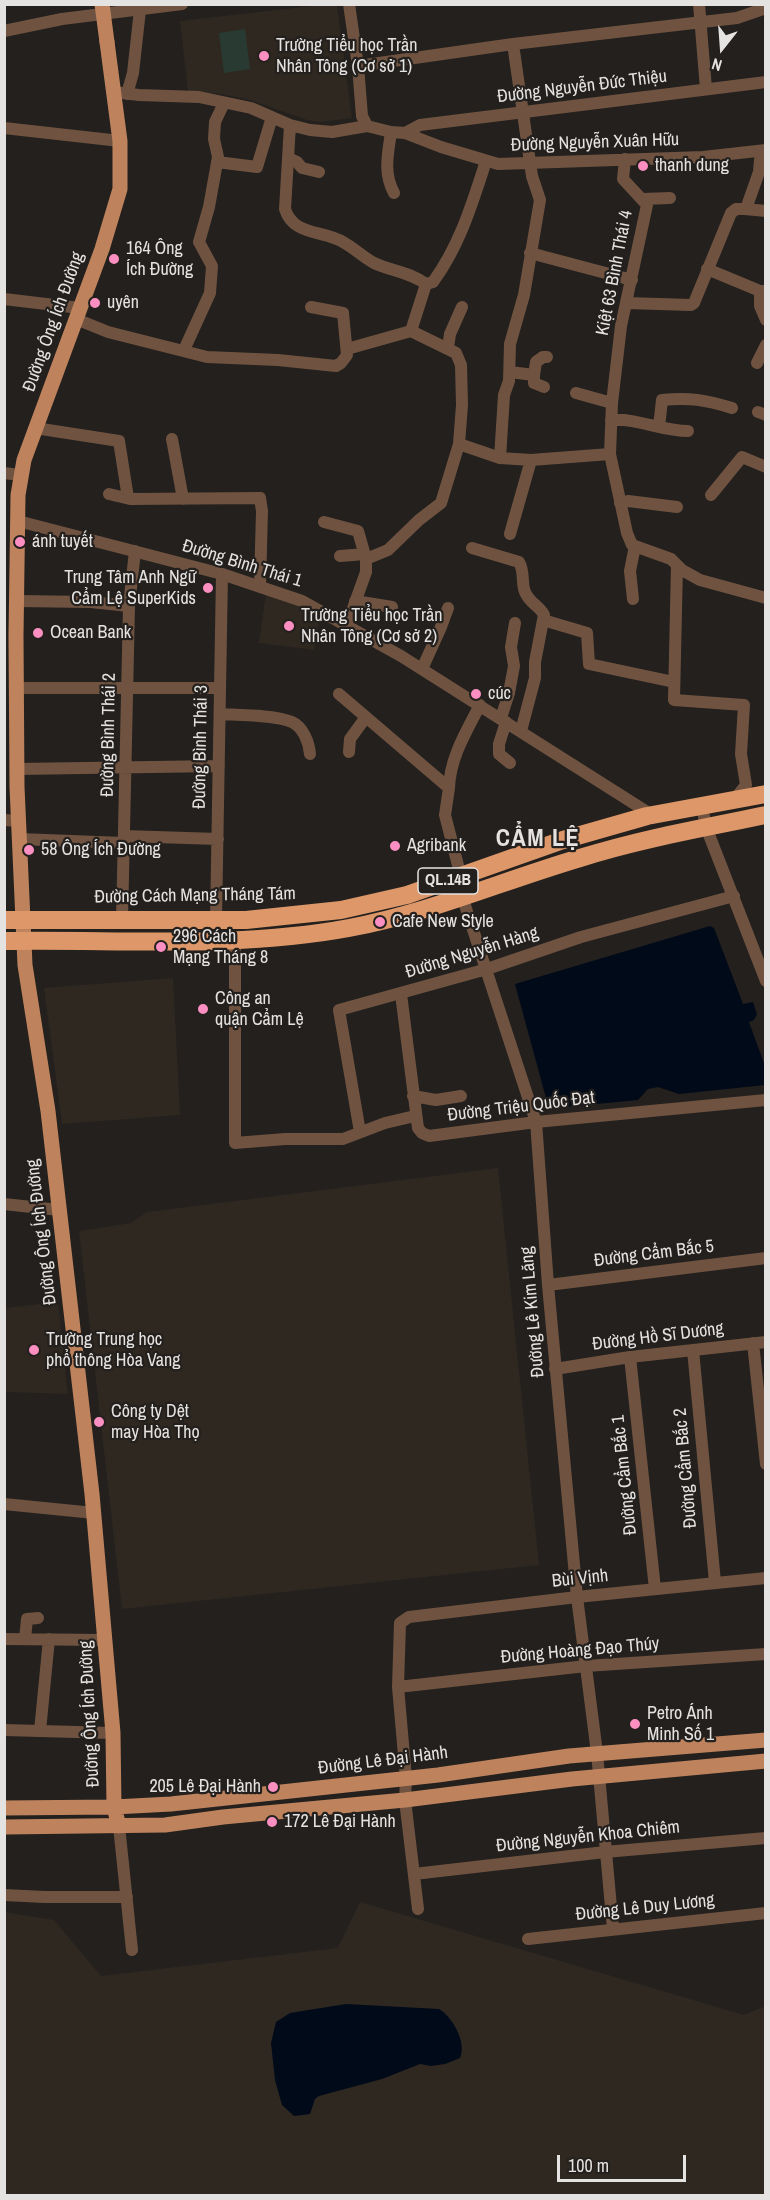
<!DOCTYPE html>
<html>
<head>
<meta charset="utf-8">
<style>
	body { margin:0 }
	#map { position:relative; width:770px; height:2200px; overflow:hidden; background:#23201e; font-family:"Archivo Narrow",sans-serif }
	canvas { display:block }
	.frame { position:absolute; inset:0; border:6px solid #e5e3e1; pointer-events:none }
	.north { position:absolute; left:692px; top:18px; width:60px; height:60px; -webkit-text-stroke:4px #23201e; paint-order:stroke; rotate:197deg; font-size:16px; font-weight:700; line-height:24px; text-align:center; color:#e5e3e1 }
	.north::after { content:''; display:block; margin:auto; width:21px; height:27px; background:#e5e3e1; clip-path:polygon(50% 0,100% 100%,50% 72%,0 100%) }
	.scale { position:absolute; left:557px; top:2155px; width:129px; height:27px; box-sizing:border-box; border:3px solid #e5e3e1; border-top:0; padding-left:8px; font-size:18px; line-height:21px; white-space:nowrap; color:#e5e3e1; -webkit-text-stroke:4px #23201e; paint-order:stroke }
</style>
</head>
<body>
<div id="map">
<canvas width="770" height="2200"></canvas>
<div class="frame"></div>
<div class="north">N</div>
<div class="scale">100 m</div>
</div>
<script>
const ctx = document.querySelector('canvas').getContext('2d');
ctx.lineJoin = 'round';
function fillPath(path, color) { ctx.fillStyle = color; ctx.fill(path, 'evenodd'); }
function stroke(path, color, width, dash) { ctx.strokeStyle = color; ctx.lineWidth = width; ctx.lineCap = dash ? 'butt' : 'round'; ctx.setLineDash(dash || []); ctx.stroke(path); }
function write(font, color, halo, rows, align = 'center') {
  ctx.font = font + ' "Archivo Narrow",sans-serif'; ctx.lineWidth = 4.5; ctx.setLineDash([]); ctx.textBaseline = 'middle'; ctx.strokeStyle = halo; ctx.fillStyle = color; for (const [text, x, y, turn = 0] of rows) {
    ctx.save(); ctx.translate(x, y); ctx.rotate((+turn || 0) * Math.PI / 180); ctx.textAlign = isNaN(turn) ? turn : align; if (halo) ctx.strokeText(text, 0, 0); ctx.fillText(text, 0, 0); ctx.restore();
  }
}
fillPath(new Path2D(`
	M321 5H337L352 118 320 122 307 120 250 100 221 94 188 91 180 21Z
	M266 593 320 612 314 650 259 643Z
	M173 978 180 1115 62 1124 44 988Z
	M498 1168 539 1565 122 1609 79 1231 131 1223 147 1212Z
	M58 1302 68 1394 5 1392V1308Z
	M360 1902 744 2015 765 2006V2195H5L4 1912 54 1920 101 1976 338 1948Z`), '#2f2821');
fillPath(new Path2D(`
	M245 29 250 69 224 73 219 33Z`), '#283a31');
fillPath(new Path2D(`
	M710 926 714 928 743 1004 753 1002 757 1014 754 1020 749 1022 765 1066V1085L679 1094 658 1087 648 1089 638 1100 565 1107 546 1098 515 984Z
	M346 2004 439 2009C453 2017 467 2043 460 2058L445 2064 431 2066 420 2064 382 2079 319 2096 315 2099 310 2114 294 2116 282 2105 275 2080 271 2043 276 2022 290 2013Z`), '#000a19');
stroke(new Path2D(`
	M349 4 358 66 362 116 367 126
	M699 4 706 89
	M4 31 62 19 182 4
	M358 66 513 44 737 18 766 8
	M114 92 139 95 199 97 251 108 290 125 310 130 332 132 367 126 391 132 405 133 441 147 498 164 703 157 766 150
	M127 94 133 73 140 10
	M290 125 285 209C293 236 324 230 343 242 354 248 363 257 374 263 391 271 410 272 426 284
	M4 128 120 141
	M391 132C388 154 383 173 394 193
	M405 133 420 125 766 82
	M288 158 297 162 302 168 319 172
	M625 159 623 179 647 205 621 326 612 403 610 454 627 533 632 545 671 559 682 570 700 580 766 598
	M217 162 257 167 272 117
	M643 199 670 198
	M745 209 766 211
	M530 253 632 280
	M707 269 760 291
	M426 284 433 282C460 245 472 204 486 161
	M766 291H760V306L766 320
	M4 299 80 308
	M626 303 691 305 694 303 731 213 736 209H745L747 206 759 172 760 160
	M76 319 108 332 207 357 278 360 336 366 341 363 347 355 343 313 311 307
	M411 331 426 284
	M448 348 450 334 462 307
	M347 349 411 331
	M184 350 210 293 212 266 199 242 209 207 218 157 214 139 215 122 224 103
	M757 363 766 345
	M510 372 534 375V383L544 387
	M534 375 536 362 543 357H547
	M576 393 612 403
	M758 412 766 415
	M611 420C638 418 661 431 688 431
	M659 427 662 400C689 397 706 400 732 408
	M35 428 119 441 128 498
	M172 439 183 499
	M459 444 500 458 531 460 610 454
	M500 458 504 395 509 381 510 344 524 295 540 200 532 176 513 44
	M4 473 20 475
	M109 494 130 499 260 498 262 511 260 585
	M711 495 742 457 766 467
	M620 503 628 501 677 507
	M18 521 222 574 302 601 401 656 652 815
	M324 522 358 531 366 559
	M510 534 531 460
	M472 548 519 562C525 572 521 582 525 592 530 604 539 605 544 615L535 662V678L521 731
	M340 556 365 554
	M677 565 674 700 744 705 741 754 746 785 735 799
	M633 599 630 571 635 546
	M17 601 91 602 129 606
	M355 601 392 607
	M543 620 587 633 589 664 674 682
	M347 625 366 572V559L388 550 419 520 441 503 459 444 462 405 461 365 456 353 411 331
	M422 669 441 627 448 608
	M17 688H220
	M339 694 449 788 445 815 461 877
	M220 714C239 715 276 715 292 722 303 727 309 742 310 754
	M501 718 509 693 514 666 511 647 515 623
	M506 722 499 744V754L510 763
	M349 752 350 739 366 717
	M17 769 219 766
	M449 788C450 758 466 732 480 705
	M702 806 706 827 766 981
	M4 820 19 821
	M124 836 218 839
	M19 839 124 843
	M460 890 536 1122 548 1285 577 1597 597 1753 613 1929
	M122 920 129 606 135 551
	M216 920 222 574
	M235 940V1143L285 1139H343L385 1123 415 1116
	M401 994 418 1128 422 1133 429 1136 536 1122 766 1100
	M413 1096 436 1100 461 1096
	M360 1132 339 1010 487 969 581 937 734 896
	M4 1204 59 1210
	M548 1285 766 1258
	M753 1343 766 1464
	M693 1350 715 1582
	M630 1357 655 1589
	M555 1369 630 1357 766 1342
	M4 1504 94 1513
	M4 1639 105 1640
	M25 1639 27 1619 38 1618
	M398 1687 586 1666 766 1654
	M4 1730 113 1733
	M40 1731 49 1639
	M119 1826 132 1950
	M414 1874 605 1852 766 1838
	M4 1895 45 1897H127
	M418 1909 405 1800 406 1778 398 1687 400 1623 409 1617 577 1597 766 1578
	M528 1939 766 1913`), '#6f5340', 12);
stroke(new Path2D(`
	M107 42 120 141V189L102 249 24 460 18 495 16 636 17 787 25 965 48 1111 92 1494 113 1733 114 1807 119 1826
	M4 1808 114 1807 171 1804 438 1775 569 1756 766 1740
	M4 1827 165 1825 223 1817 405 1800 572 1779 766 1761`), '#be835d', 15);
stroke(new Path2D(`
	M4 920H246L341 910 407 895 563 840 647 816 766 794
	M4 941C119 939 236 949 349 928 429 913 502 881 580 858 640 839 703 828 766 815`), '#dd9768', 18);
stroke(new Path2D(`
	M102 4 107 42`), '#be835d', 15);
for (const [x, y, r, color] of [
	[264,56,6,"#fc8fc1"],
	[643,166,6,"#fc8fc1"],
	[114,259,6,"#fc8fc1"],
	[95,303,6,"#fc8fc1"],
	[20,542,6,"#fc8fc1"],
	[208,588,6,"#fc8fc1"],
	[289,626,6,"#fc8fc1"],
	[38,633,6,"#fc8fc1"],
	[476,694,6,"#fc8fc1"],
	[395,846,6,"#fc8fc1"],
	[29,850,6,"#fc8fc1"],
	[380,922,6,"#fc8fc1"],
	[161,947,6,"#fc8fc1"],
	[203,1009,6,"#fc8fc1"],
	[34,1350,6,"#fc8fc1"],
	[99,1422,6,"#fc8fc1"],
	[635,1724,6,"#fc8fc1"],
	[273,1787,6,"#fc8fc1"],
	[272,1822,6,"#fc8fc1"]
]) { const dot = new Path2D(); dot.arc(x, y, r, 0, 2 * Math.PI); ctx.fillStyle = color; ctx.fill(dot); stroke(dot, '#23201e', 2); }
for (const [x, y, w] of [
	[448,881,60]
]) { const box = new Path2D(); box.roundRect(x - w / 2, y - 13, w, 26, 4.5); ctx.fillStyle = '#23201e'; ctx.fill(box); stroke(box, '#e5e3e1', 1.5); }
write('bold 16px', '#e5e3e1', null, [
	["QL.14B",448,881]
]);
write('18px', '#e5e3e1', '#23201e', [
	["Trường Tiểu học Trần",276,46],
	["Nhân Tông (Cơ sở 1)",276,67],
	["thanh dung",655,166],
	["164 Ông",126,249],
	["Ích Đường",126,270],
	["uyên",107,303],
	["ánh tuyết",32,542],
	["Trung Tâm Anh Ngữ",196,578,"right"],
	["Cẩm Lệ SuperKids",196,599,"right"],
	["Trường Tiểu học Trần",301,616],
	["Nhân Tông (Cơ sở 2)",301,637],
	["Ocean Bank",50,633],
	["cúc",488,694],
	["Agribank",407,846],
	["58 Ông Ích Đường",41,850],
	["Cafe New Style",392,922],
	["296 Cách",173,937],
	["Mạng Tháng 8",173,958],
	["Công an",215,999],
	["quận Cẩm Lệ",215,1020],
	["Trường Trung học",46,1340],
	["phổ thông Hòa Vang",46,1361],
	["Công ty Dệt",111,1412],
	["may Hòa Thọ",111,1433],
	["Petro Ánh",647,1714],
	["Minh Số 1",647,1735],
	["205 Lê Đại Hành",261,1787,"right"],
	["172 Lê Đại Hành",284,1822]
], 'left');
write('18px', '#e5e3e1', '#23201e', [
	["Đường Nguyễn Đức Thiệu",582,87,-7],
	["Đường Nguyễn Xuân Hữu",595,143,-2],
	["Kiệt 63 Bình Thái 4",615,273,-79],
	["Đường Ông Ích Đường",54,322,-70],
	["Đường Bình Thái 1",242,564,17],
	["Đường Bình Thái 2",109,735,-89],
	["Đường Bình Thái 3",201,747,-89],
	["Đường Cách Mạng Tháng Tám",195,896,-1],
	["Đường Nguyễn Hàng",472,953,-17],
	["Đường Triệu Quốc Đạt",521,1107,-7],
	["Đường Ông Ích Đường",42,1232,-97],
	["Đường Cẩm Bắc 5",654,1254,-7],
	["Đường Lê Kim Lăng",533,1312,-95],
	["Đường Hồ Sĩ Dương",658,1337,-7],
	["Đường Cẩm Bắc 2",686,1468,-95],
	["Đường Cẩm Bắc 1",625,1475,-96],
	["Bùi Vịnh",580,1579,-6],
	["Đường Hoàng Đạo Thúy",580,1651,-5],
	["Đường Ông Ích Đường",90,1714,-93],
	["Đường Lê Đại Hành",383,1761,-7],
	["Đường Nguyễn Khoa Chiêm",588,1837,-6],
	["Đường Lê Duy Lương",645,1908,-6]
]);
ctx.letterSpacing = '1.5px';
write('bold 24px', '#e5e3e1', '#23201e', [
	["CẨM LỆ",538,840]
]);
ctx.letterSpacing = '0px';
</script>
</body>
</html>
